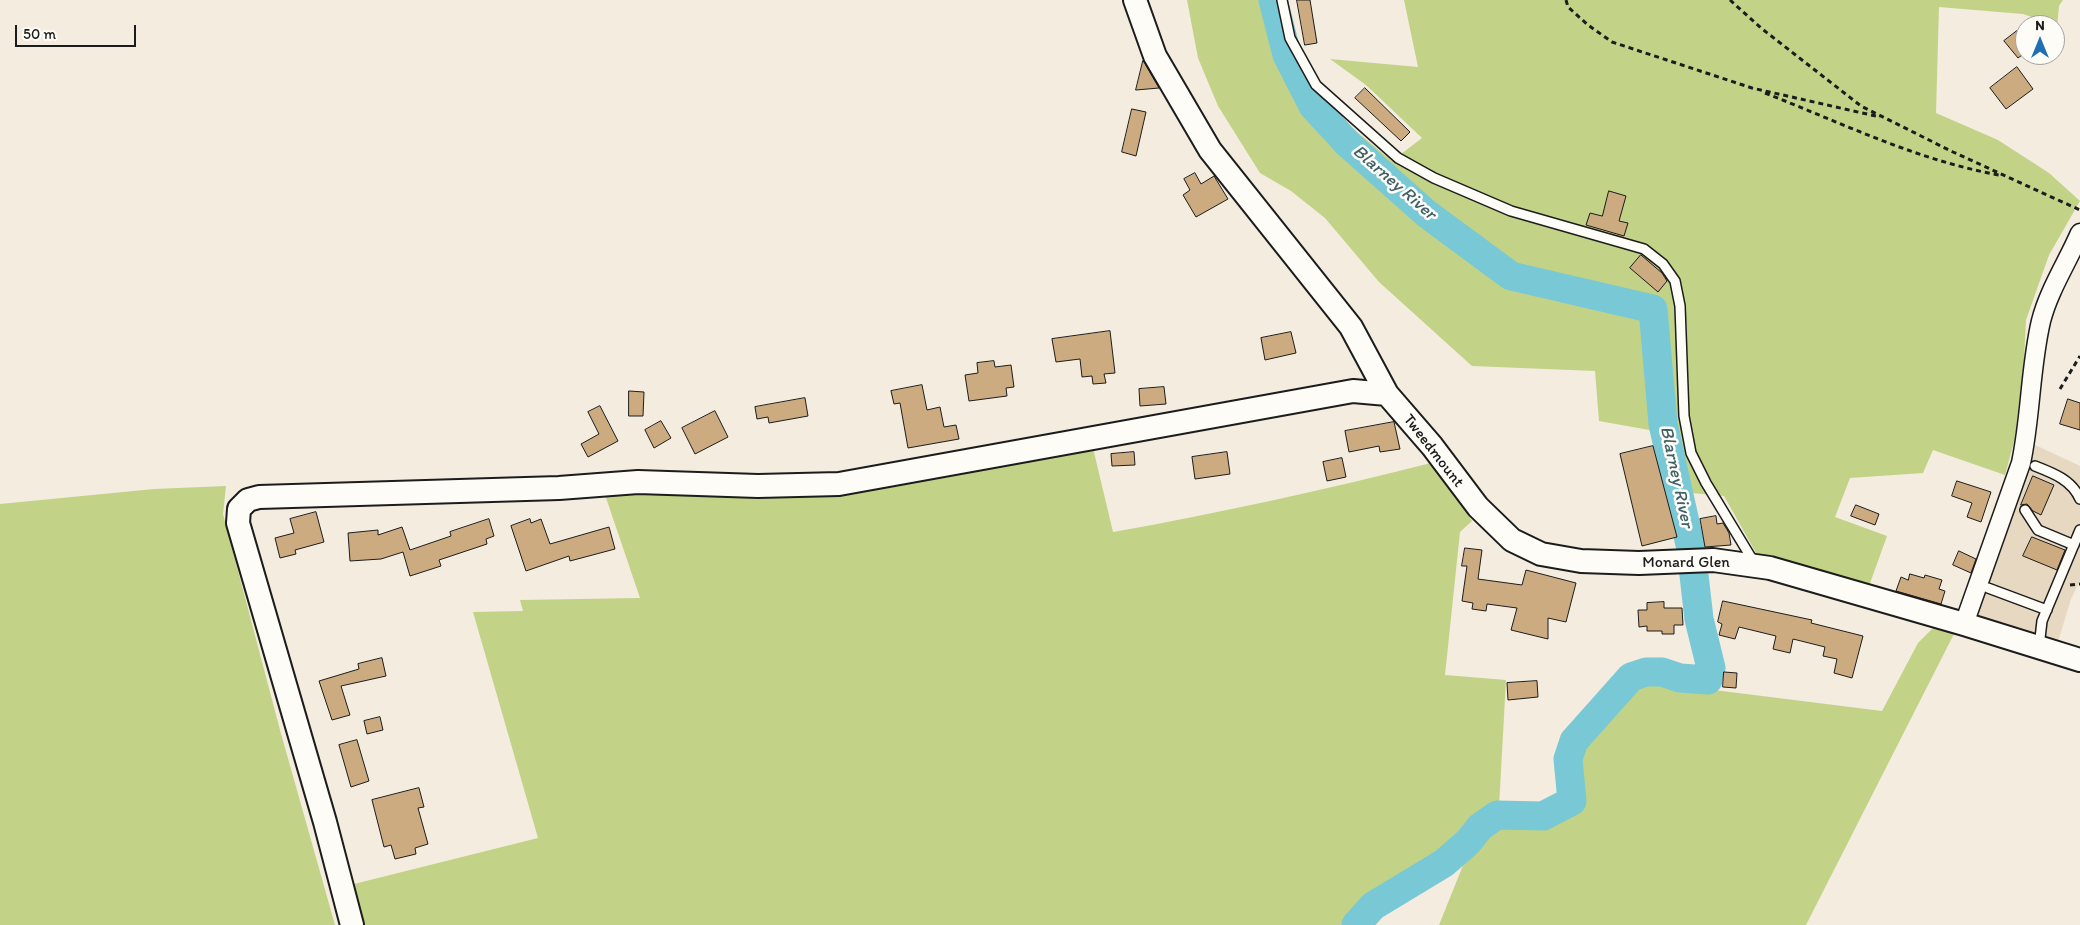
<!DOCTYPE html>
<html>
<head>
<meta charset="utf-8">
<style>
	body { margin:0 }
	#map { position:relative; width:2080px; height:925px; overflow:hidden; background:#f3ecdf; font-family:Itim,sans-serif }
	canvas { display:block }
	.north { position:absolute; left:2015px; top:15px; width:50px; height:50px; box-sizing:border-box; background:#fdfcf7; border:1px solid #a3a29f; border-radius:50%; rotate:0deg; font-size:14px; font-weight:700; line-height:20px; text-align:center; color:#1c1c1c }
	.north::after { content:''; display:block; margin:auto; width:18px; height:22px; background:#1f6fb2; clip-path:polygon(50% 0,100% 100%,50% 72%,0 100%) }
	.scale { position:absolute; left:15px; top:25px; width:121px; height:22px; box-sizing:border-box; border:2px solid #1c1c1c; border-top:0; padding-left:6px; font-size:15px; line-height:18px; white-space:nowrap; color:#1c1c1c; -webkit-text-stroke:4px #fdfcf7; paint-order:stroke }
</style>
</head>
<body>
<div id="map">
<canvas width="2080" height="925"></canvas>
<div class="north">N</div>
<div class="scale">50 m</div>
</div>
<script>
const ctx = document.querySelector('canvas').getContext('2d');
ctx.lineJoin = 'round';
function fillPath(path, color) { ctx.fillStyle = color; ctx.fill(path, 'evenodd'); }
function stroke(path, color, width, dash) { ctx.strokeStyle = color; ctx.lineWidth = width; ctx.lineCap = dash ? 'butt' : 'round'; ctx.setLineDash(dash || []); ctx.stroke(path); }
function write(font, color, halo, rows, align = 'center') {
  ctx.font = font + ' Itim,sans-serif'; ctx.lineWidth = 5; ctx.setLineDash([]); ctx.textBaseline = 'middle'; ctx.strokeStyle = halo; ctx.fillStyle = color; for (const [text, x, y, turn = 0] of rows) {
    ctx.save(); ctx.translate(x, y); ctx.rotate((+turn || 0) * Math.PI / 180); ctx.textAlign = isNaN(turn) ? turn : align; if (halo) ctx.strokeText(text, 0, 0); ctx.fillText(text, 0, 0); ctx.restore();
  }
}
fillPath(new Path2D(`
	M2031 443 2080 466V580L2071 599 2057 645 1973 613Z`), '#e7d8c2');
fillPath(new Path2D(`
	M1187 0H1276L1289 53 1326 106 1392 161 1422 138 1366 85 1330 59 1418 67 1404 0H2063L2059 6 2057 29 2055 25 2023 14 1939 7 1936 113 1998 140 2049 173 2080 201 2049 255 2026 320 2024 360 2015 438 2005 475 1933 450 1923 473 1850 478 1835 517 1887 536 1869 586 1760 560 1724 496 1670 491 1655 431 1599 421 1595 371 1472 366 1379 282 1325 218 1291 191 1260 173 1218 106 1198 58Z
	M1093 448 1113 532C1221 513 1328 489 1435 462L1472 521 1460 532 1445 675 1506 680 1499 807 1468 842 1444 863 1373 906 1356 925H358L350 885 538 838 473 612 523 611 520 600 640 598 601 483 758 486Z
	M226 486 223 514 280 730 335 925H0V504L154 489Z
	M1936 625 1956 630 1806 925H1439L1468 853 1480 829C1511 826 1560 831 1580 802 1579 792 1576 781 1576 771 1576 749 1612 701 1632 690 1642 685 1655 685 1666 684L1882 711 1918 643Z`), '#c2d388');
stroke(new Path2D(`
	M1273 0 1287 55 1313 106 1348 144 1427 214 1511 276 1653 309 1663 424 1691 549 1699 619 1711 668 1708 680 1680 678 1662 672H1646L1631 677 1574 741 1568 759 1572 801 1543 816 1497 815 1480 827 1468 842 1444 863 1373 906 1356 925`), '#79c8d6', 29);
const building = new Path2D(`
	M1297 0H1310L1317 43 1305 45Z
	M2017 31 2025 42V53L2018 58 2004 41Z
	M1143 61 1144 62 1159 88 1136 90Z
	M2017 67 2033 89 2006 109 1990 88Z
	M1365 88 1410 132 1401 141 1355 98Z
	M1132 109 1146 112 1136 156 1122 152Z
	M1195 173 1201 184 1214 176 1228 199 1196 217 1183 195 1190 190 1184 179Z
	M1609 191 1626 196 1619 221 1628 223 1624 236 1586 225 1590 213 1602 216Z
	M1641 255 1662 273 1667 281 1658 292 1630 268Z
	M1110 331 1115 373 1104 374 1106 383 1093 384 1092 376 1082 377 1080 359 1056 362 1052 339Z
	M1291 332 1296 353 1265 360 1261 338Z
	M994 361 995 367 1011 365 1014 387 1006 388 1007 396 969 401 965 375 978 373 977 363Z
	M922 385 927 410 940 407 944 427 956 425 959 439 908 448 900 403 894 404 891 391Z
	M1164 387 1166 404 1140 406 1139 389Z
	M629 391 644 392 643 416H629Z
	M805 398 808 416 769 423 768 417 757 419 755 407Z
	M2068 399 2080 403V430L2060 424Z
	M600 406 618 441 588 457 581 444 599 434 588 412Z
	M715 411 728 437 695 454 682 428Z
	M661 421 671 438 654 448 645 430Z
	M1394 422 1400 449 1380 452 1379 446 1349 452 1345 431Z
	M1653 446 1677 537 1642 546 1620 454Z
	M1134 452 1135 465 1112 466 1111 454Z
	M1227 452 1230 474 1195 479 1192 457Z
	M1342 458 1346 477 1327 481 1323 462Z
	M2033 476 2054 485 2041 515 2033 511 2027 504 2021 505Z
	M1957 481 1991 492 1981 522 1967 517 1972 503 1952 496Z
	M1856 505 1879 514 1875 525 1851 516Z
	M316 512 324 542 295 550 296 554 280 558 275 538 294 533 290 519Z
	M1716 516 1717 524 1723 523 1729 533 1731 545 1705 547 1700 519Z
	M489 519 494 536 486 539 487 544 439 560 441 566 410 576 403 552 381 559 350 561 348 533 378 530V535L402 527 410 550 451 536 450 532Z
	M530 519 531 523 541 519 550 544 609 527 615 549 570 561 569 556 526 571 511 526Z
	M2032 537 2065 550 2057 570 2023 556Z
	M1465 548 1482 550 1478 579 1522 585 1526 570 1576 583 1566 622 1548 618V639L1511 630 1517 608 1487 604 1486 611 1472 609 1473 603 1462 601 1467 566H1462Z
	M1959 551 1976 559 1971 573 1953 565Z
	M1910 574 1924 578 1925 575 1942 580 1939 589 1945 591 1941 604 1896 591 1901 577 1908 580Z
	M1723 601 1812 620 1811 623 1863 636 1852 678 1834 673 1837 659 1823 656 1825 647 1793 639 1790 653 1773 649 1776 636 1739 627 1735 639 1719 635 1722 624 1718 622Z
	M1664 602V608H1682L1683 625H1674V634H1662V631H1647V626L1639 627 1638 610H1647V603Z
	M382 658 386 676 341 686 350 715 332 720 319 681 359 669 358 664Z
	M1724 672 1737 673 1736 688 1723 687Z
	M1537 681 1538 697 1508 700 1507 683Z
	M380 717 383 730 367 734 364 721Z
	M357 740 369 781 351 787 339 745Z
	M419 788 424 807 418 808 428 844 415 848 416 854 395 859 391 845 384 847 372 800Z`);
fillPath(building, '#cbab7f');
stroke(building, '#1c1c1c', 1);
const service = new Path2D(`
	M1282 0 1290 38 1316 85 1398 158 1434 178 1511 211 1644 249 1663 264 1675 281 1680 306 1684 416 1691 453 1706 483 1755 564
	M2035 466C2053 473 2072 480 2080 499
	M2025 510 2038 530 2074 545
	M1988 588 2047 610
	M2039 647 2042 621 2080 530`);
const minor = new Path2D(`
	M1964 624 2021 463C2031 416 2030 368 2041 321 2049 290 2067 263 2080 233`);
const tertiary = new Path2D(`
	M1135 0 1155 56 1210 150 1351 327 1387 394 1432 446 1478 507 1512 540 1541 554 1581 561 1639 563 1713 560 1770 568 1964 624 2080 660
	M352 925 325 822 238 523 239 509 248 500 259 497 559 488 638 482 758 486 839 484 1353 391 1387 394`);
stroke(service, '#1c1c1c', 12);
stroke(minor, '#1c1c1c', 21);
stroke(tertiary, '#1c1c1c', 26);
stroke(new Path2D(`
	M1566 0 1568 7 1588 25 1612 42 1752 88 1880 117
	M1730 0 1761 28 1861 106 1953 152 2080 210
	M1765 93C1842 123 1916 160 1999 175
	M2060 389 2080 356
	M2070 585 2080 584`), '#1c1c1c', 3, [5, 4]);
stroke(service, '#fdfcf7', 9);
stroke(minor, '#fdfcf7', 18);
stroke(tertiary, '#fdfcf7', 22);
write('16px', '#1c1c1c', '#fdfcf7', [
	["Tweedmount",1433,451,52],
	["Monard Glen",1686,563]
]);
write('italic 18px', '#416166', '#fdfcf7', [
	["Blarney River",1394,183,41],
	["Blarney River",1676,477,78]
]);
</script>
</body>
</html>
